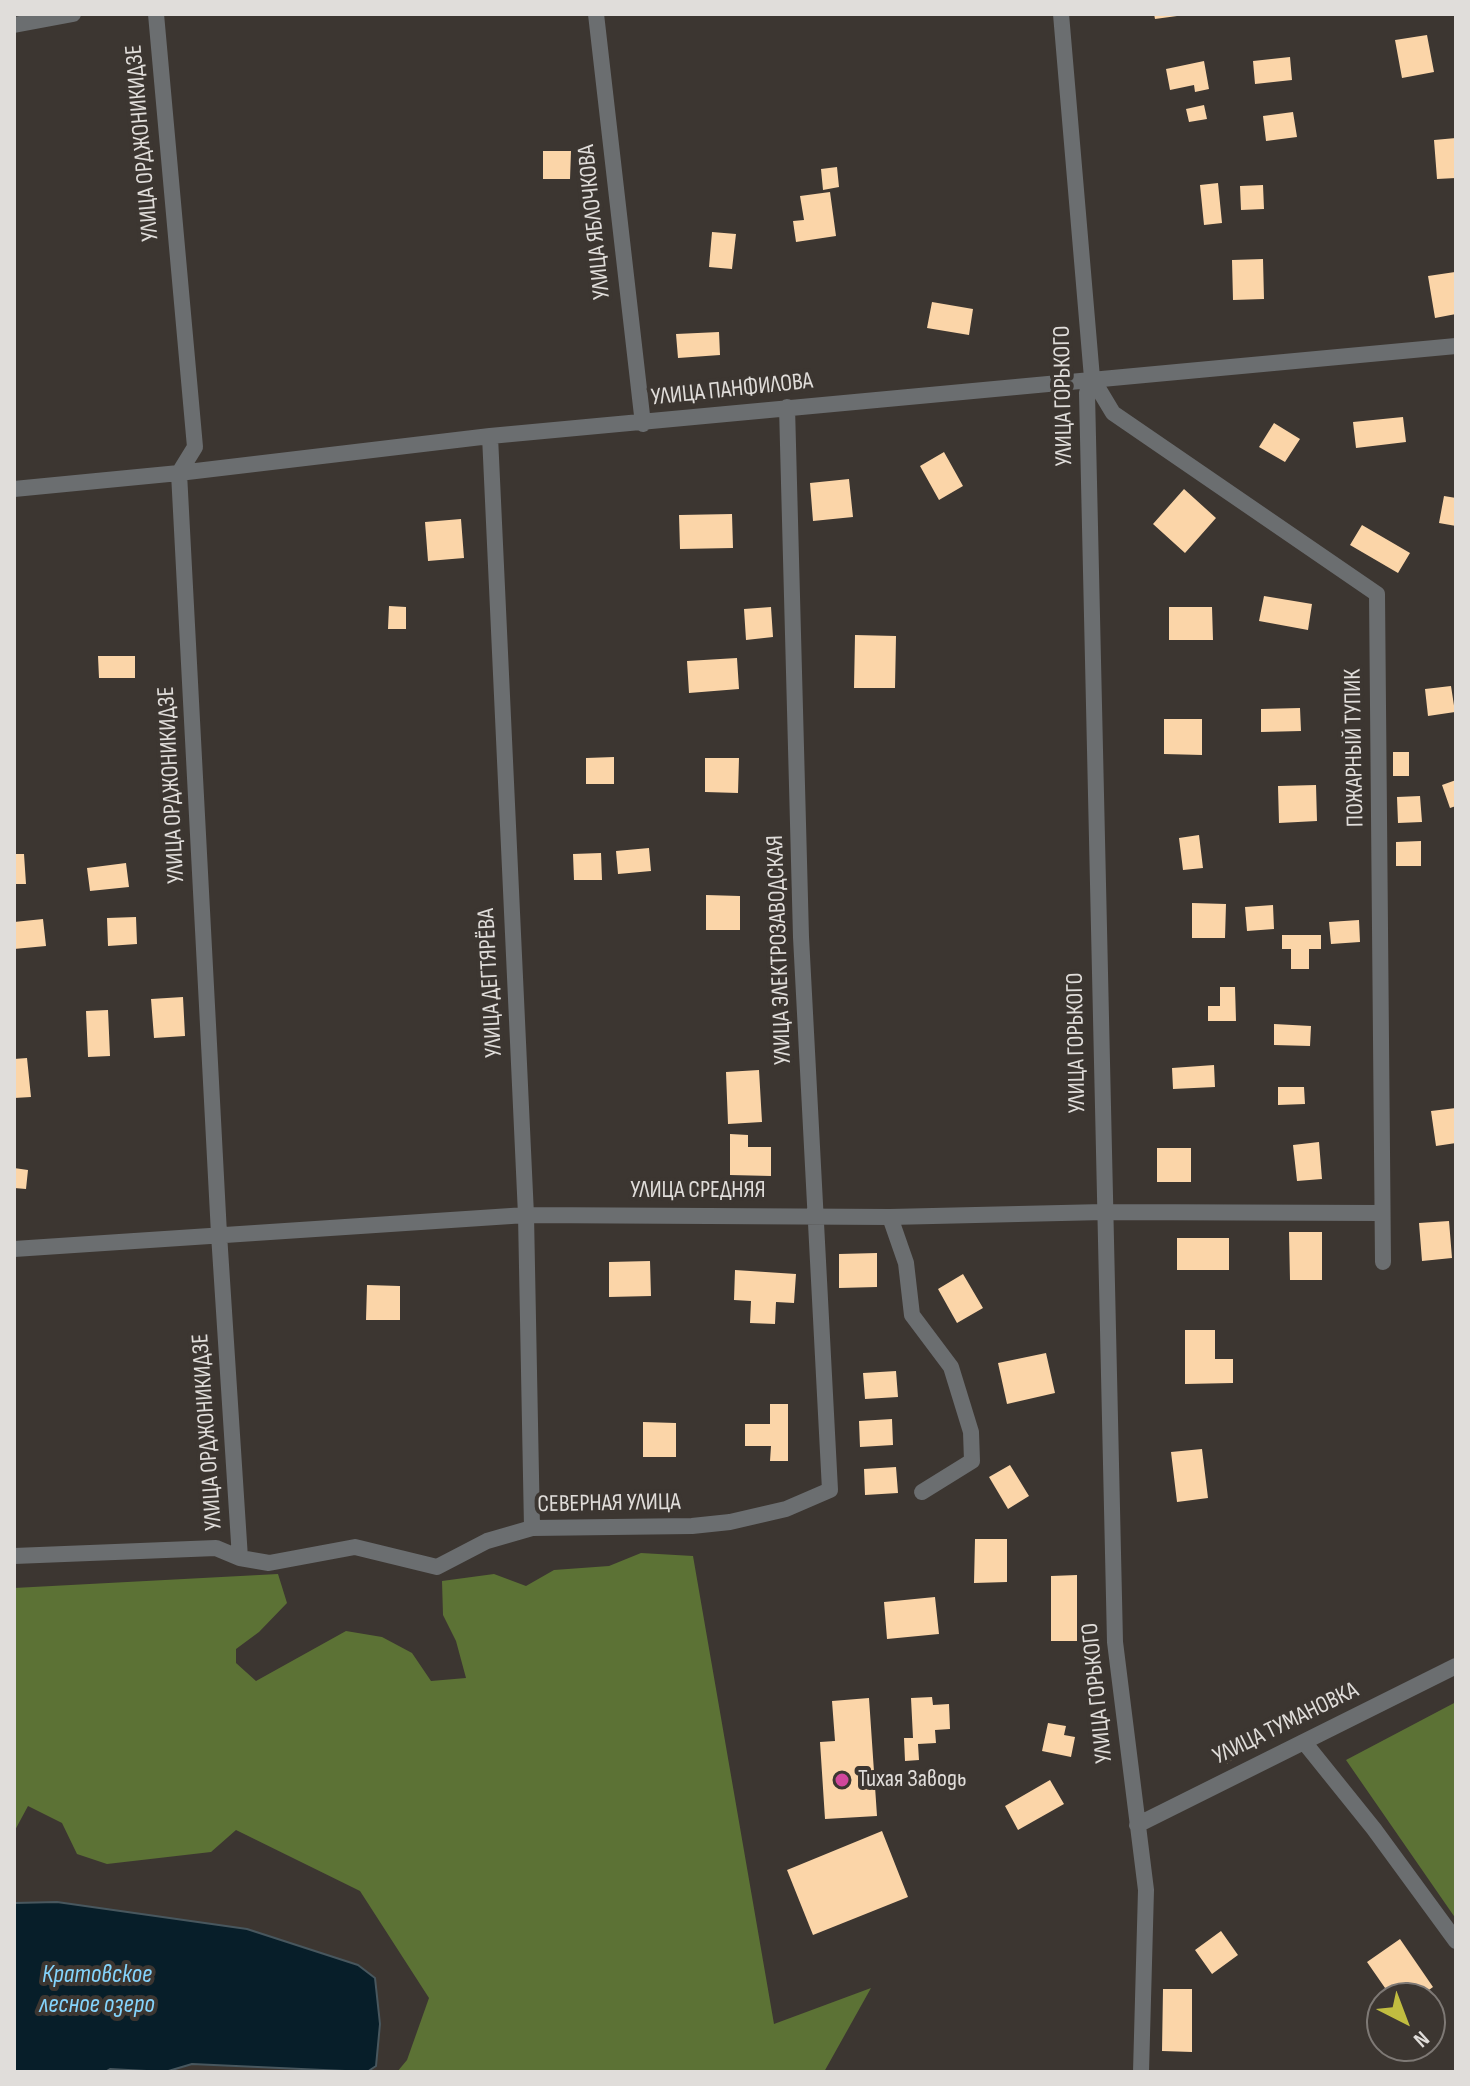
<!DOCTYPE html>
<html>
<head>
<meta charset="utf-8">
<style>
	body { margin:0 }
	#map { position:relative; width:1470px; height:2086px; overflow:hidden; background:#3c3631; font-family:"Sofia Sans Condensed",sans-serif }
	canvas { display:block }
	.frame { position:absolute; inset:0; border:16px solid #e0ddda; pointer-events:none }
	.north { position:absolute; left:1366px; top:1982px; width:80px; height:80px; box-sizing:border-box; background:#3c3631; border:2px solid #7e7975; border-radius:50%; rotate:138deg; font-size:22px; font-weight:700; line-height:32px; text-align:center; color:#e0ddda }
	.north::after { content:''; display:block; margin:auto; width:28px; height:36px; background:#c1bd40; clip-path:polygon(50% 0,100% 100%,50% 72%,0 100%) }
</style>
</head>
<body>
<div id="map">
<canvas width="1470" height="2086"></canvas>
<div class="frame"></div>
<div class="north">N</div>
</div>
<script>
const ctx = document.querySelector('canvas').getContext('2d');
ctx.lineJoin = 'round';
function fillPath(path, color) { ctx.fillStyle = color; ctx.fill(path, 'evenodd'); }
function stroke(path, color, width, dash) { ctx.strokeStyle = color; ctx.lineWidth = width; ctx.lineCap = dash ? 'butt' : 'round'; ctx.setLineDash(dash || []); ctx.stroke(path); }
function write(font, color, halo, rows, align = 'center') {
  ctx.font = font + ' "Sofia Sans Condensed",sans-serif'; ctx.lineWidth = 8; ctx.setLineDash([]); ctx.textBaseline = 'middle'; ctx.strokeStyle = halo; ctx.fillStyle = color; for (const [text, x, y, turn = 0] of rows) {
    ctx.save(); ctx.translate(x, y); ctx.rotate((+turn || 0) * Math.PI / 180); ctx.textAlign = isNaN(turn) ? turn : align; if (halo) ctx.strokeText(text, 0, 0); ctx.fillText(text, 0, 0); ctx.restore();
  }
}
fillPath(new Path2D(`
	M641 1553 693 1556 774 2024 871 1988 824 2072H397L407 2060 429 1998 360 1891 236 1830 211 1852 107 1864 77 1854 62 1823 28 1806 14 1832V1588L278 1574 287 1603 259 1632 236 1649V1663L256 1681 346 1631 382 1637 412 1653 431 1681 466 1678 456 1641 443 1615 442 1581 494 1574 526 1586 554 1570 609 1566Z
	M1456 1702V1919L1346 1760Z`), '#5c7235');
const water = new Path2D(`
	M57 1902 247 1929 358 1965 375 1978 380 2024 376 2066 367 2072 192 2064 165 2072 110 2069 105 2072H14V1903Z`);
fillPath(water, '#071e29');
stroke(water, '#48575e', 2);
fillPath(new Path2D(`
	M1154 14H1177V16L1155 19Z
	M1427 35 1434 72 1402 78 1395 40Z
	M1290 57 1292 80 1255 84 1253 61Z
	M1204 61 1209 89 1195 92 1194 85 1170 90 1166 69Z
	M1204 105 1207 119 1189 122 1186 109Z
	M1293 112 1297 137 1266 141 1263 116Z
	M1456 138V178L1437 179 1434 140Z
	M543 151H571L570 179H543Z
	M837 167 839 187 823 190 821 169Z
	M1218 183 1222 223 1204 225 1200 185Z
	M1263 185 1264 209 1241 210 1240 186Z
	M830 192 836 236 796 242 793 221 804 220 800 196Z
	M712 232 736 234 732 269 709 267Z
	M1263 259 1264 299 1233 300 1232 260Z
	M1455 272 1456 314 1435 318 1428 276Z
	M932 302 973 309 969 335 927 328Z
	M719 332 720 355 678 358 676 334Z
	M1403 417 1406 442 1356 448 1353 422Z
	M1274 423 1300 439 1285 462 1259 447Z
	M944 452 963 486 939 500 920 466Z
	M849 479 853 517 813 521 810 483Z
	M1184 489 1216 518 1185 553 1153 524Z
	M1444 496 1456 498V526L1439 523Z
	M732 514 733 548 680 549 679 515Z
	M461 519 464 558 428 561 425 522Z
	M1362 525 1410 553 1398 573 1350 545Z
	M1264 596 1312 604 1308 630 1259 621Z
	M389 606 406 607V629H388Z
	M771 607 773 637 746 640 744 609Z
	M1169 607H1212L1213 640H1169Z
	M855 635 896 636 895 688H854Z
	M98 656H135V678H99Z
	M737 658 739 689 689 693 687 661Z
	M1451 686 1455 712 1428 716 1425 689Z
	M1300 708 1301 731 1261 732V709Z
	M1164 719H1202V755L1164 754Z
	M1393 752H1409V776H1393Z
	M614 757V784H586V758Z
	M705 758H739L738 793 705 792Z
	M1456 780V806L1450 808 1442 785Z
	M1316 785 1317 821 1279 823 1278 786Z
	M1420 796 1422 822 1398 823 1397 797Z
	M1199 835 1203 868 1183 870 1179 838Z
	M1421 841V866H1396V842Z
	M649 848 651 871 618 874 616 851Z
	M601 853 602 880H574L573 854Z
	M14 854H24L26 884H14Z
	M126 863 129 887 90 891 87 868Z
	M706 895 740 896V930H706Z
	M1192 903 1226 904 1225 938H1192Z
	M1273 905 1274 929 1247 931 1245 907Z
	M136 917 137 944 108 946 107 918Z
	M43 919 46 946 14 949V922Z
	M1359 920 1360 942 1331 944 1329 922Z
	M1282 935H1321V949H1309V969H1291V949H1282Z
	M1220 987H1235L1236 1021H1208V1006H1220Z
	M183 997 185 1036 154 1038 151 999Z
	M108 1010 110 1056 88 1057 86 1011Z
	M1274 1024 1311 1026 1310 1046 1274 1045Z
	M27 1058 31 1097 14 1098V1059Z
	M1214 1065 1215 1087 1173 1089 1172 1068Z
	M759 1070 762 1122 728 1124 726 1072Z
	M1278 1087H1304L1305 1104 1278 1105Z
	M1456 1108V1143L1436 1146 1431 1111Z
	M730 1134 748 1135V1147H771V1176L730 1175Z
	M1319 1142 1322 1179 1297 1181 1293 1145Z
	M1157 1148H1191V1182H1157Z
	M14 1168 28 1170 26 1189 14 1188Z
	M1449 1221 1452 1258 1422 1261 1419 1223Z
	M1289 1232H1322V1280H1290Z
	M1177 1238H1229V1270H1177Z
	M877 1253V1287L839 1288V1254Z
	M650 1261 651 1296 609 1297V1262Z
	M735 1270 796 1274 794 1303 776 1302 775 1324 750 1323 751 1301 734 1300Z
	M963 1274 983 1308 957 1323 938 1289Z
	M367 1285 400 1286V1320H366Z
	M1185 1330H1215V1359H1233V1383L1185 1384Z
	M1046 1353 1055 1393 1007 1404 998 1363Z
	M896 1371 898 1397 865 1399 863 1373Z
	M770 1404H788V1461H770L771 1446H745V1424H770Z
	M892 1419 893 1445 860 1447 859 1421Z
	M643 1422 676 1423V1457H643Z
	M1202 1449 1208 1498 1177 1502 1171 1452Z
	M1010 1465 1029 1496 1008 1509 989 1477Z
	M896 1467 898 1493 865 1495 864 1469Z
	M975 1539H1007V1582L974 1583Z
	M1077 1575V1641H1051V1576Z
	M935 1597 939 1634 887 1639 884 1602Z
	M932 1697 933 1705 949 1704 950 1729 935 1730 936 1743 918 1744 919 1760 905 1761 904 1738H913L911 1698Z
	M869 1698 877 1816 825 1819 820 1742 835 1741 832 1701Z
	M1048 1723 1066 1726 1064 1735 1075 1737 1071 1757 1042 1751Z
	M1233 1737 1244 1749 1227 1764 1216 1753Z
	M1050 1780 1064 1804 1018 1830 1005 1806Z
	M882 1831 908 1897 813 1935 787 1870Z
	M1221 1931 1238 1955 1212 1974 1195 1950Z
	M1400 1939 1433 1987 1418 1998H1392L1367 1962Z
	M1163 1989H1192V2052L1162 2051Z`), '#fbd5a8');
stroke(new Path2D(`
	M156 14 195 447 179 473 219 1234 240 1558
	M596 14 643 424
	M1061 14 1092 378 1087 393 1115 1642 1146 1890 1141 2072
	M14 25 73 14
	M1092 378 1113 413 1377 594 1383 1262
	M490 436 526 1215 532 1528
	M14 489 179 473 490 436 1456 346
	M890 1217 906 1263 912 1315 951 1367 971 1432 972 1461 922 1492
	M14 1249 526 1215 890 1217 1104 1212 1382 1213
	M14 1556 216 1548 240 1558 269 1563 355 1547 437 1567 487 1541 532 1528 692 1526 730 1522 786 1509 830 1490 801 937 787 407
	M1304 1742 1374 1829 1456 1941
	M1137 1825 1456 1666`), '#6b6e70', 16);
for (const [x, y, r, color] of [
	[842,1780,8,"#d1479c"]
]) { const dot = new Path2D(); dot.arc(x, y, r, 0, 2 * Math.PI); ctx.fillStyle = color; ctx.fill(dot); stroke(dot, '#3c3631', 3); }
write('24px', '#e0ddda', '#3c3631', [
	["УЛИЦА ОРДЖОНИКИДЗЕ",143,143,-95],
	["УЛИЦА ЯБЛОЧКОВА",595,222,-96],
	["УЛИЦА ПАНФИЛОВА",732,390,-6],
	["УЛИЦА ГОРЬКОГО",1064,396,-91],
	["ПОЖАРНЫЙ ТУПИК",1355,748,-91],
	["УЛИЦА ОРДЖОНИКИДЗЕ",172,785,-93],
	["УЛИЦА ЭЛЕКТРОЗАВОДСКАЯ",780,950,-92],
	["УЛИЦА ДЕГТЯРЁВА",491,983,-93],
	["УЛИЦА ГОРЬКОГО",1077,1043,-91],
	["УЛИЦА СРЕДНЯЯ",698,1191],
	["УЛИЦА ОРДЖОНИКИДЗЕ",208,1432,-94],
	["СЕВЕРНАЯ УЛИЦА",609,1504,-1],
	["УЛИЦА ГОРЬКОГО",1098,1693,-96],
	["УЛИЦА ТУМАНОВКА",1286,1724,-26]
]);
write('24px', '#e0ddda', '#3c3631', [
	["Тихая Заводь",858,1780]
], 'left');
write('italic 26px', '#84d3fb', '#3c3631', [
	["Кратовское",97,1975],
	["лесное озеро",97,2005]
]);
</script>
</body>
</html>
